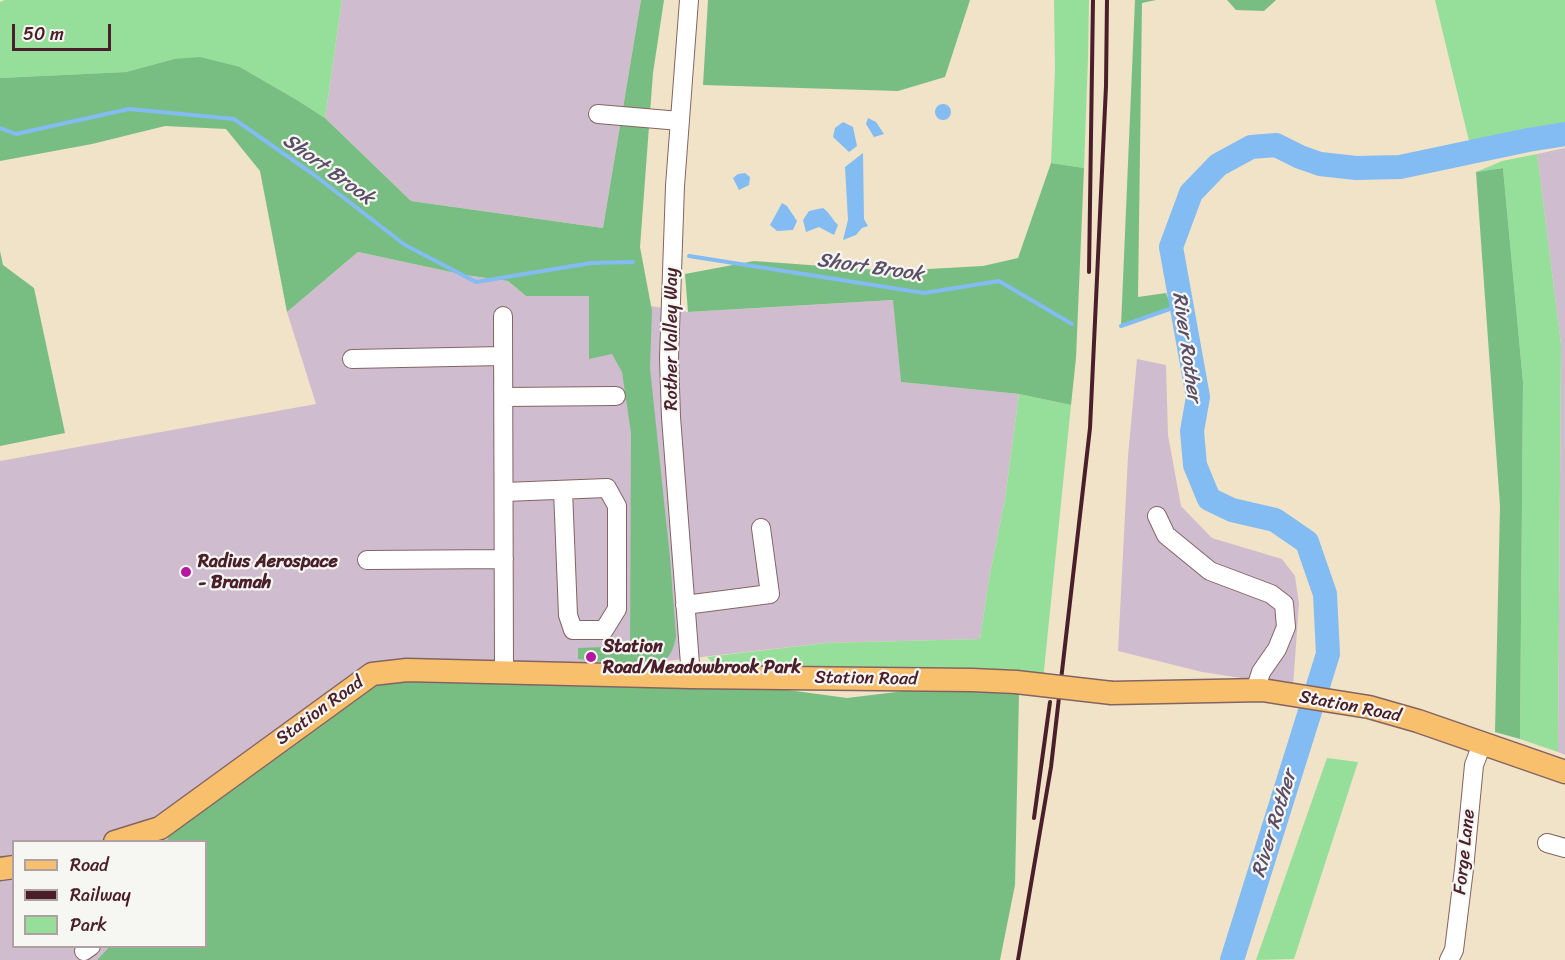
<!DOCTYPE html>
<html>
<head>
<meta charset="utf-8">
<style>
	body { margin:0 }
	#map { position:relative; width:1565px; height:960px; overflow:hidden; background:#f0e3c8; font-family:Sriracha,sans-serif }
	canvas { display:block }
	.legend { position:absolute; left:12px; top:840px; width:195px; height:108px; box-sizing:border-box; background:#f6f6f2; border:2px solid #b1a0a2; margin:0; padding:8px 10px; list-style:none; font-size:18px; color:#4a1f2b }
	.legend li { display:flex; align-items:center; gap:12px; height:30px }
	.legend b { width:30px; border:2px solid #b1a0a2 }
	.scale { position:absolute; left:12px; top:24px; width:99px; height:27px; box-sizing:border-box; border:3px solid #4a1f2b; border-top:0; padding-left:8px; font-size:18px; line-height:21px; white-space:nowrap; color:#4a1f2b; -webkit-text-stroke:4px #f6f6f2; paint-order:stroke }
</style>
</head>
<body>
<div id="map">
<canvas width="1565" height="960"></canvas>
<ul class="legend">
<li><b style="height:8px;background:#f8bf6c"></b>Road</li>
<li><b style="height:8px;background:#4a1f2b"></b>Railway</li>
<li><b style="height:16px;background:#96df9a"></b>Park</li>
</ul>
<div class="scale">50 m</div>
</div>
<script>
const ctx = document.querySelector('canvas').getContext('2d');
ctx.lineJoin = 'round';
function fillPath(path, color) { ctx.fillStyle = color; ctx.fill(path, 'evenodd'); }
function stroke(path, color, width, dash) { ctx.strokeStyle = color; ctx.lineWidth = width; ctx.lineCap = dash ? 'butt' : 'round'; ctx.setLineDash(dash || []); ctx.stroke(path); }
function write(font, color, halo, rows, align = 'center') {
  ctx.font = font + ' Sriracha,sans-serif'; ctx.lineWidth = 4.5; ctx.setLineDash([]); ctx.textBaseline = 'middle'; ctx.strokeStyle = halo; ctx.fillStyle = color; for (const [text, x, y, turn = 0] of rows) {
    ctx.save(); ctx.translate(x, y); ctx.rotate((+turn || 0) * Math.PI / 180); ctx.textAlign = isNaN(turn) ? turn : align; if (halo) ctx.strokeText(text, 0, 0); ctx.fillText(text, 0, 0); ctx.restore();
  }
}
fillPath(new Path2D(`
	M342 0H641L603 228 411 201 325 118Z
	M1565 148V755L1558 752 1561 344 1537 154Z
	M358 252 465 275 508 281 526 296H589L688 312 894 300 901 382 1019 394 1005 499 989 579 980 639 826 643 373 694 169 838 167 841 14 842V946L109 947 97 960H0V461L316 404 287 312Z
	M1137 359 1166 365 1168 435 1181 506 1212 538 1282 559 1295 576 1299 604 1293 686 1202 672 1118 651 1128 456Z`), '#cfbdcf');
fillPath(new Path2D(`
	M5 0H342L325 118 297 100 240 67 174 59 126 72 0 78V2Z
	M1054 0H1089L1088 58 1084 168 1051 163 1055 70Z
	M1435 0H1565V123L1469 141Z
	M1537 154 1561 344 1558 752 1520 739 1523 382 1503 168 1476 172 1502 161Z
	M1019 394 1071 405 1043 680 723 668 714 664 707 657 826 643 980 639 989 579 1005 499Z
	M1327 758 1358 762 1294 959 1256 960Z`), '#96df9a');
fillPath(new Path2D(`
	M641 0H664L653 73 640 247 652 311 650 368 670 558 676 636C671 671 648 666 621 664 607 662 592 661 578 659V648L630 646 631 433 622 372 612 354 589 359V296H526L508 281 465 275 358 252 287 312 260 171 226 129 165 126 92 144 0 161V78L126 72 174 59 200 57 240 67 297 100 325 118 411 201 603 228Z
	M708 0H970L945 77 898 91 703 85Z
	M1135 0H1156L1142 3 1138 297 1166 293 1172 308 1121 326Z
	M1227 0H1276L1264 11 1236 10Z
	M1051 163 1084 168 1076 358 1071 405 1019 394 901 382 893 300 688 312 685 274 754 261 892 271 983 266 1018 258Z
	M1503 168 1523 382 1520 739 1495 732 1500 506 1476 172Z
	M0 251 3 265 34 288 65 433 0 446Z
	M372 674 691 677 847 698 995 680H1043L1019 694 1015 885 1000 960H97L109 947 206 946V842L167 841 168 838 160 828Z`), '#78be82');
fillPath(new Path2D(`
	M935 112a8 8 0 1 1 16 0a8 8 0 1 1-16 0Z
	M868 118 876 122 884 134 874 137 866 124Z
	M843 122 853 127 857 146 849 152 833 137 835 128Z
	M863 153 864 219 868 226 862 228 856 235 843 240 848 220 845 167Z
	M745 173 750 177 749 185 739 190 733 178 738 174Z
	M782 203 787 206 797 221 793 230 777 231 770 225Z
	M823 208C829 212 832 219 838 225L834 235 819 227 806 232 803 220 809 211Z`), '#83bbf3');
stroke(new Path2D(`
	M0 128 16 134 129 109 234 119 313 174 405 245 476 282 591 263 633 262
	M689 256 924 293 999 281 1072 324
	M1121 326 1181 305`), '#83bbf3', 4);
stroke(new Path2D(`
	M1232 960 1328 654 1325 594 1307 542 1275 520 1232 510 1209 499 1195 465 1192 431 1198 397 1171 247 1191 193 1218 165 1251 147 1276 145 1300 157 1320 164 1356 168 1400 167 1528 140 1565 134`), '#83bbf3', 24);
const minor = new Path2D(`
	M689 0 675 186 669 358 671 417 691 677
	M598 114 680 121
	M503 316 504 672
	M352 359 503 356
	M504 397 616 396
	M504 492 607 488 617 506V609L604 630H573L568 615 563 490
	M1157 516 1166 535 1210 571 1271 594 1284 604 1286 627 1277 649 1261 672 1255 691
	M367 560 504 559
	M685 605 770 594 761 528
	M1547 843 1565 848
	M84 951 91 946
	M1449 960 1454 950 1464 869 1474 765 1482 744`);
const major = new Path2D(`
	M1112 693 1262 690 1369 707 1418 721 1565 772
	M115 842 160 828 372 674 407 670 691 677 972 680 1016 682
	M0 869 14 867`);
stroke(minor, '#846462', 20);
stroke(major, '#846462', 25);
stroke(minor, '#fff', 18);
stroke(major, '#f8bf6c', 22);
stroke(new Path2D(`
	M1089 272 1093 0
	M1034 818 1050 702
	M1018 960 1051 767 1090 428 1106 86 1107 0`), '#4a1f2b', 4);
const majorBridge = new Path2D(`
	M1016 682 1112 693`);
stroke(majorBridge, '#846462', 25, []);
stroke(majorBridge, '#f8bf6c', 22);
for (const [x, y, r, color] of [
	[186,572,6,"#b5179e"],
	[591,657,6,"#b5179e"]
]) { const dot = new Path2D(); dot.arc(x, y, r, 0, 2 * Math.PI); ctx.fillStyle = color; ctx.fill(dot); stroke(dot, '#f6f6f2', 2); }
write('18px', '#4a1f2b', '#f6f6f2', [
	["Rother Valley Way",672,339,-90],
	["Station Road",866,679,1],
	["Station Road",1350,707,11],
	["Station Road",320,711,-36],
	["Forge Lane",1465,852,-84]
]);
write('bold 18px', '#4a1f2b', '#f6f6f2', [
	["Radius Aerospace",198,562],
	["- Bramah",198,583],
	["Station",603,647],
	["Road/Meadowbrook Park",603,668]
], 'left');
write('italic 20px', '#5b4e67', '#f6f6f2', [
	["Short Brook",328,170,36],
	["Short Brook",870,268,8],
	["River Rother",1186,347,82],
	["River Rother",1275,824,-73]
]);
</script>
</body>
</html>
